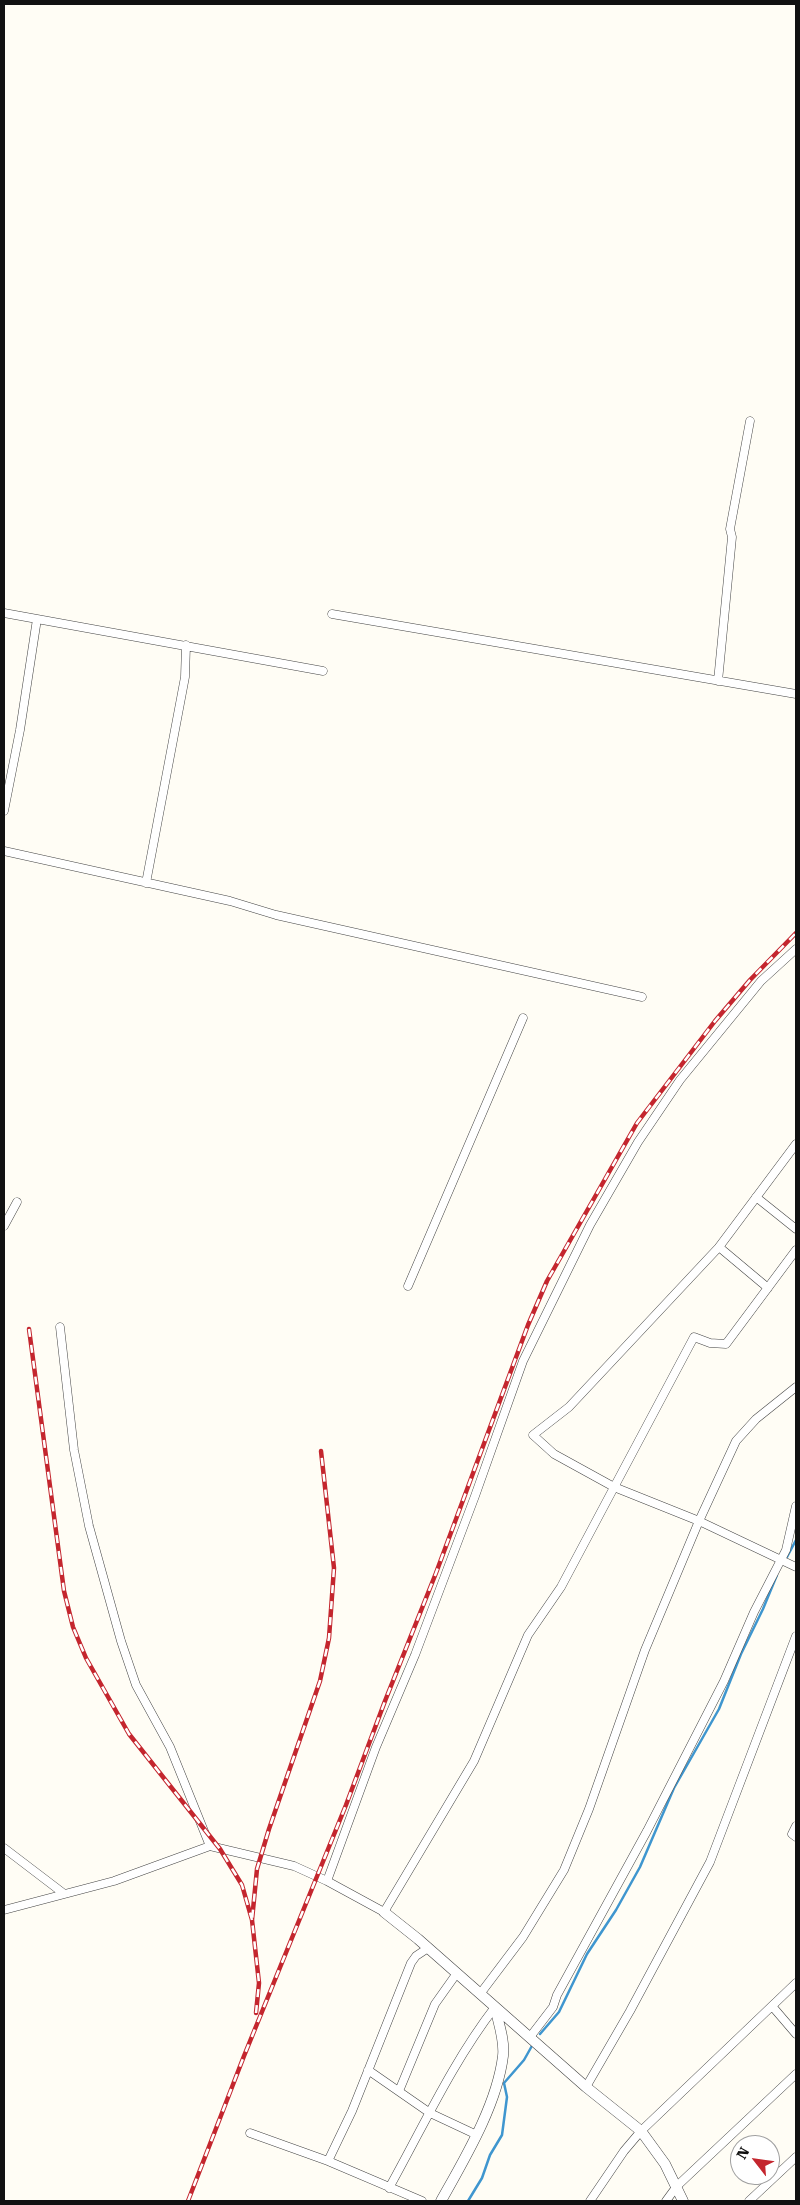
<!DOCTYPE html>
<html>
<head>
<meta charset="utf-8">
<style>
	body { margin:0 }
	#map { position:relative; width:800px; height:2205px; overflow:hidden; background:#fffdf5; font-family:"Roboto Serif",serif }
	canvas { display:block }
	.frame { position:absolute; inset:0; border:5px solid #111; pointer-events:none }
	.north { position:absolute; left:730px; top:2135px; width:50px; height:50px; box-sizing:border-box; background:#fff; border:1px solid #a0a0a0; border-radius:50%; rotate:300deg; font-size:14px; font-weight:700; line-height:20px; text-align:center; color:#111 }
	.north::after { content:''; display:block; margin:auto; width:18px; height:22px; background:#c4262e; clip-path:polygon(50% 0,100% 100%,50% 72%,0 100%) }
</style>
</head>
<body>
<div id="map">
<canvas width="800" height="2205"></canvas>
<div class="frame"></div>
<div class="north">N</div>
</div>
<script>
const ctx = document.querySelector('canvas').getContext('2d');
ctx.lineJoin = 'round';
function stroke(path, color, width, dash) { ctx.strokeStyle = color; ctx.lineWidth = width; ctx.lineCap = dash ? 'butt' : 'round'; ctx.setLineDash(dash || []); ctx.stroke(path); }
stroke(new Path2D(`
	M787 1557 796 1540
	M540 2034 559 2012 587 1954 616 1910 640 1867 674 1788 719 1709 741 1654 763 1609 777 1575
	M468 2201 482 2178 490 2155 502 2135 507 2097 504 2083 524 2060 533 2044`), '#3f96cf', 2.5);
const minor = new Path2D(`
	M4 613 323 671
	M332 614 796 694
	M718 681 732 537 730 529 750 421
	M4 811 20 730 37 619
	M4 851 230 901 276 915 642 997
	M146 883 185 677 186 645
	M796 1144 719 1247 569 1407 533 1435 554 1454 614 1487 699 1521 796 1567
	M756 1197 796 1229
	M4 1226 17 1202
	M719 1247 768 1288
	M408 1286 523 1018
	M60 1327 74 1450 89 1526 121 1641 136 1685 170 1747 210 1846
	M796 1826 792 1834 796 1837
	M4 1848 63 1893
	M327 1881 376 1747 415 1655 475 1496 523 1361 590 1225 638 1142 680 1080 761 981 796 949
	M4 1910 114 1881 210 1846 294 1866 327 1881 384 1912 474 1761 528 1635 561 1587 694 1337 710 1343 726 1344 796 1250
	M480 1994 523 1937 564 1870 589 1809 645 1650 699 1521 736 1441 756 1419 796 1387
	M772 2006 796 2034
	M530 2037 553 2007 557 1995 647 1831 724 1681 754 1612 786 1550 796 1506
	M368 2070 430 2113 477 2135
	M586 2087 630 2011 710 1862 796 1636
	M399 2091 435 2004 457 1973
	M250 2133 328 2161 422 2201
	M328 2161 352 2111 411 1963 416 1956 428 1948
	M389 2188C423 2127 452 2063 495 2007
	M590 2201 624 2151 641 2131 796 1983
	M666 2201 677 2186 796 2074
	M749 2201 796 2157`);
const tertiary = new Path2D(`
	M384 1912 418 1939 586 2087 641 2131 665 2164 683 2201
	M441 2201C465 2158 497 2105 503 2056 505 2040 498 2022 495 2007`);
stroke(minor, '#444', 9);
stroke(tertiary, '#444', 11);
stroke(minor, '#fff', 8);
stroke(tertiary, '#fff', 10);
const rail = new Path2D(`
	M29 1329 64 1591 73 1627 86 1658 129 1734 220 1849 242 1885 252 1920
	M256 2013 259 1983 252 1920 257 1869 269 1829 320 1681 329 1638 334 1568 321 1451
	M188 2201 244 2056 346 1805 385 1701 436 1573 528 1325 547 1281 637 1123 715 1021 750 980 796 933`);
stroke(rail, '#c4262e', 4.5);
stroke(rail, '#fff', 2.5, [8]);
</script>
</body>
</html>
